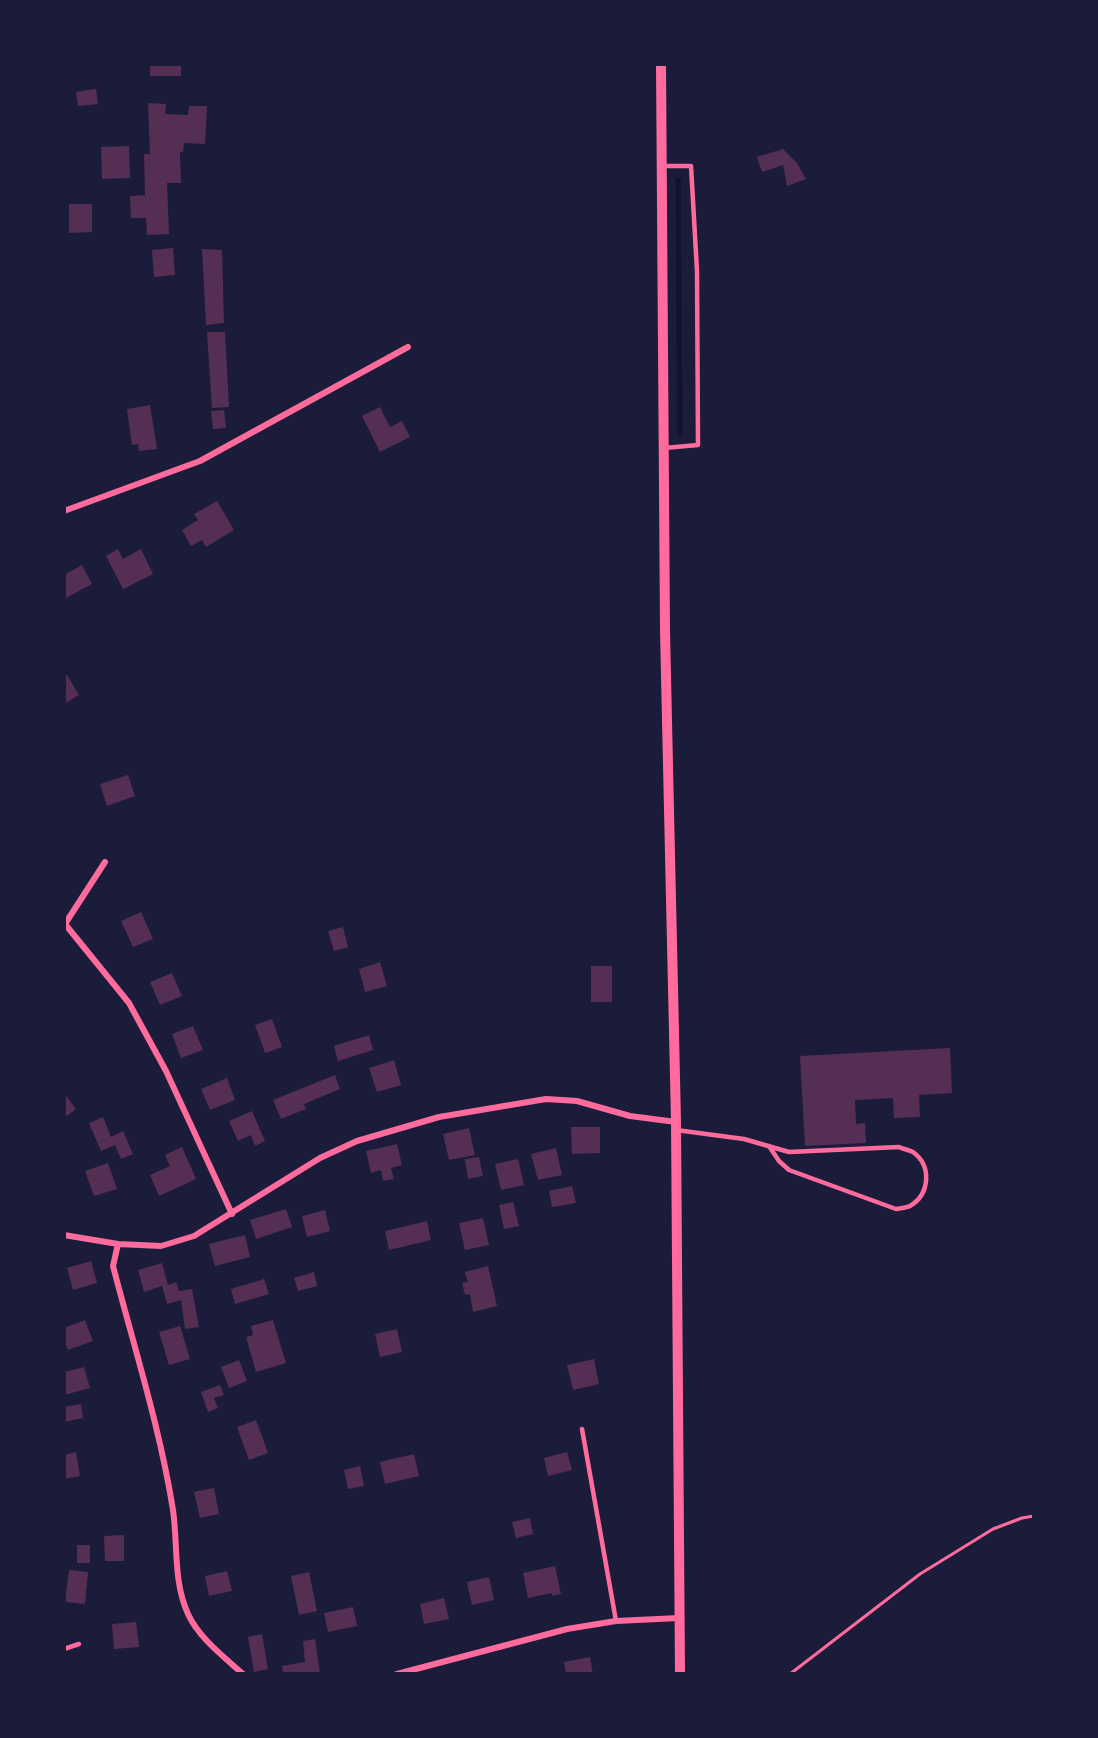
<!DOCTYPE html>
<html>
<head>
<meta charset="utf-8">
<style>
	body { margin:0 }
	#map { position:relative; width:1098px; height:1738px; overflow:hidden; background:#1b1b3a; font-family:Cabin,sans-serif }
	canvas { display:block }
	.frame { position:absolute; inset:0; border:66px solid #1b1b3a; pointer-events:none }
</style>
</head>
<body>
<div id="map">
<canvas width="1098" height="1738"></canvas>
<div class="frame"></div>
</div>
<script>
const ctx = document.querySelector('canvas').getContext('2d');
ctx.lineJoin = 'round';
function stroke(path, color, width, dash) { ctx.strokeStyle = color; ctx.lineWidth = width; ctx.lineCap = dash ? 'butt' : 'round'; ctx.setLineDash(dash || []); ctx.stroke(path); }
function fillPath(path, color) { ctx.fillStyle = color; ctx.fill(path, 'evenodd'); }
stroke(new Path2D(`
	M678 180 680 432`), '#12122b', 5);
fillPath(new Path2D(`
	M150 64H181V76H150Z
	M96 89 98 104 78 106 76 92Z
	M148 103 166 104 165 114 188 115 189 106H207L205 144 184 143 183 152H180L181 183H167L169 234 147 235 146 218H131L130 196 145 195 144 154H150Z
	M129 146 130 178 102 179 101 147Z
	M783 149 797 163 806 179 787 186 783 165 762 172 757 157Z
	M69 204H92V232L69 233Z
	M173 248 175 275 154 277 152 250Z
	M202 249 222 250 224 323 206 325Z
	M207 332H225L229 407 212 408Z
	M150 405 157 449 139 451 138 444 132 445 127 409Z
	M380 407 390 427 402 421 410 437 380 452 362 416Z
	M224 410 226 428 213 429 211 411Z
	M217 501 234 530 206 547 202 540 191 546 182 530 198 520 194 514Z
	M118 549 123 559 141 549 153 574 123 589 106 556Z
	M82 565 92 584 64 599V575Z
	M67 675 79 695 64 704V676Z
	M128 775 135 796 107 806 100 784Z
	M141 912 153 939 133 947 121 921Z
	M343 927 348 947 334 951 328 931Z
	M380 962 387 986 365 992 359 969Z
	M591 966H612V1002H591Z
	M172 973 182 996 160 1005 150 982Z
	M272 1019 282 1047 265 1053 255 1025Z
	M193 1026 203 1050 181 1058 172 1034Z
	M369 1035 373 1050 338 1061 334 1046Z
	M950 1048 952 1093 919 1095 920 1117 894 1118 893 1098 855 1100 856 1124 865 1123 866 1143 805 1146 800 1056Z
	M394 1060 401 1085 377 1092 369 1068Z
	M335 1075 340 1089 304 1104 306 1109 281 1119 273 1100Z
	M227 1078 235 1100 210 1110 201 1089Z
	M64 1093 76 1109 64 1118Z
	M252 1111 265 1141 255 1146 251 1135 238 1141 229 1121Z
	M103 1117 111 1137 123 1131 133 1154 121 1159 115 1145 101 1151 89 1123Z
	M571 1127H600V1153L572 1154Z
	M469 1128 475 1155 449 1160 443 1134Z
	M397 1144 402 1165 391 1168 394 1179 383 1181 381 1170 371 1173 366 1151Z
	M182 1147 196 1179 159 1196 150 1175 170 1166 165 1155Z
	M556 1148 562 1175 538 1180 531 1154Z
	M479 1157 483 1176 468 1179 465 1159Z
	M518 1159 524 1185 501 1190 495 1164Z
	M108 1163 117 1189 94 1196 85 1171Z
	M572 1186 576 1203 552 1207 549 1191Z
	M513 1202 519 1226 504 1229 499 1205Z
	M286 1209 292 1227 256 1239 250 1220Z
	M325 1210 330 1231 307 1237 302 1216Z
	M483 1218 489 1245 465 1250 459 1223Z
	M427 1221 431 1240 389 1250 385 1231Z
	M245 1235 250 1257 215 1266 209 1244Z
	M91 1261 97 1283 73 1290 67 1268Z
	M162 1263 168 1285 176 1282 179 1291 192 1289 199 1327 185 1329 181 1300 167 1304 162 1286 144 1292 138 1270Z
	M488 1266 497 1306 473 1312 470 1294 465 1295 462 1283 468 1282 465 1272Z
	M314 1272 317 1286 298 1291 294 1278Z
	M264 1279 269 1294 235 1304 231 1289Z
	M85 1320 93 1341 68 1350 64 1341V1328Z
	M273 1320 286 1363 256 1372 246 1337 253 1335 251 1326Z
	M180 1326 190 1359 169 1365 159 1332Z
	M397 1329 402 1352 380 1357 375 1334Z
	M594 1359 599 1384 573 1390 567 1365Z
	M239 1360 247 1381 229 1388 221 1367Z
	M84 1367 90 1388 64 1395V1372Z
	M220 1385 224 1395 214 1398 218 1408 208 1412 201 1392Z
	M81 1404 83 1418 64 1422V1407Z
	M256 1420 268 1453 249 1460 237 1427Z
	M76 1452 80 1476 64 1479V1455Z
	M567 1452 572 1470 548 1476 544 1458Z
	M414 1454 419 1476 385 1484 380 1462Z
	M360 1466 364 1486 348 1489 344 1470Z
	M214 1488 219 1514 200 1518 194 1492Z
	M530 1518 533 1534 516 1538 512 1522Z
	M124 1535V1561H105L104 1536Z
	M77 1545H90V1563H77Z
	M555 1566 561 1594 552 1596V1593L528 1598 523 1573Z
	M69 1570 88 1572 85 1604 65 1602Z
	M227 1571 232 1591 209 1596 205 1576Z
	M309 1572 317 1611 299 1615 291 1576Z
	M489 1577 494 1600 472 1605 467 1582Z
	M444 1598 449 1619 424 1624 420 1604Z
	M353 1607 357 1626 328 1632 324 1613Z
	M136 1622 139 1647 114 1649 112 1624Z
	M262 1634 268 1669 254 1672 248 1637Z
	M315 1639 320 1674H283L282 1666 305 1662 303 1641Z
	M590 1657 593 1674H566L564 1662Z`), '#542f53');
stroke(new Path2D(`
	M790 1674 920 1574 993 1529 1022 1518 1034 1516`), '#ff6b9d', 3);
stroke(new Path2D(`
	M663 166H691L697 271 698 445 664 448
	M676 1130 744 1139 789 1152 899 1147C903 1149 909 1150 913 1152 932 1166 930 1194 910 1206 906 1208 900 1208 896 1209L789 1170 779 1161 769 1146
	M582 1429 616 1621
	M64 1649 79 1644`), '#ff6b9d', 4.5);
stroke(new Path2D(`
	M64 511 200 461 408 347
	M105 862 65 924 129 1003 166 1071 232 1214
	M64 1235 118 1244 161 1246 194 1236 320 1158 357 1141 439 1117 546 1099 577 1101 630 1116 676 1122
	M118 1244 113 1266C134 1347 160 1428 173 1510 178 1545 173 1581 188 1614 199 1638 223 1656 243 1674
	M397 1674 567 1629 616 1621 679 1618`), '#ff6b9d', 6);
stroke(new Path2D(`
	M661 64 665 631 676 1122 680 1674`), '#ff6b9d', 10);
</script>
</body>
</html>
